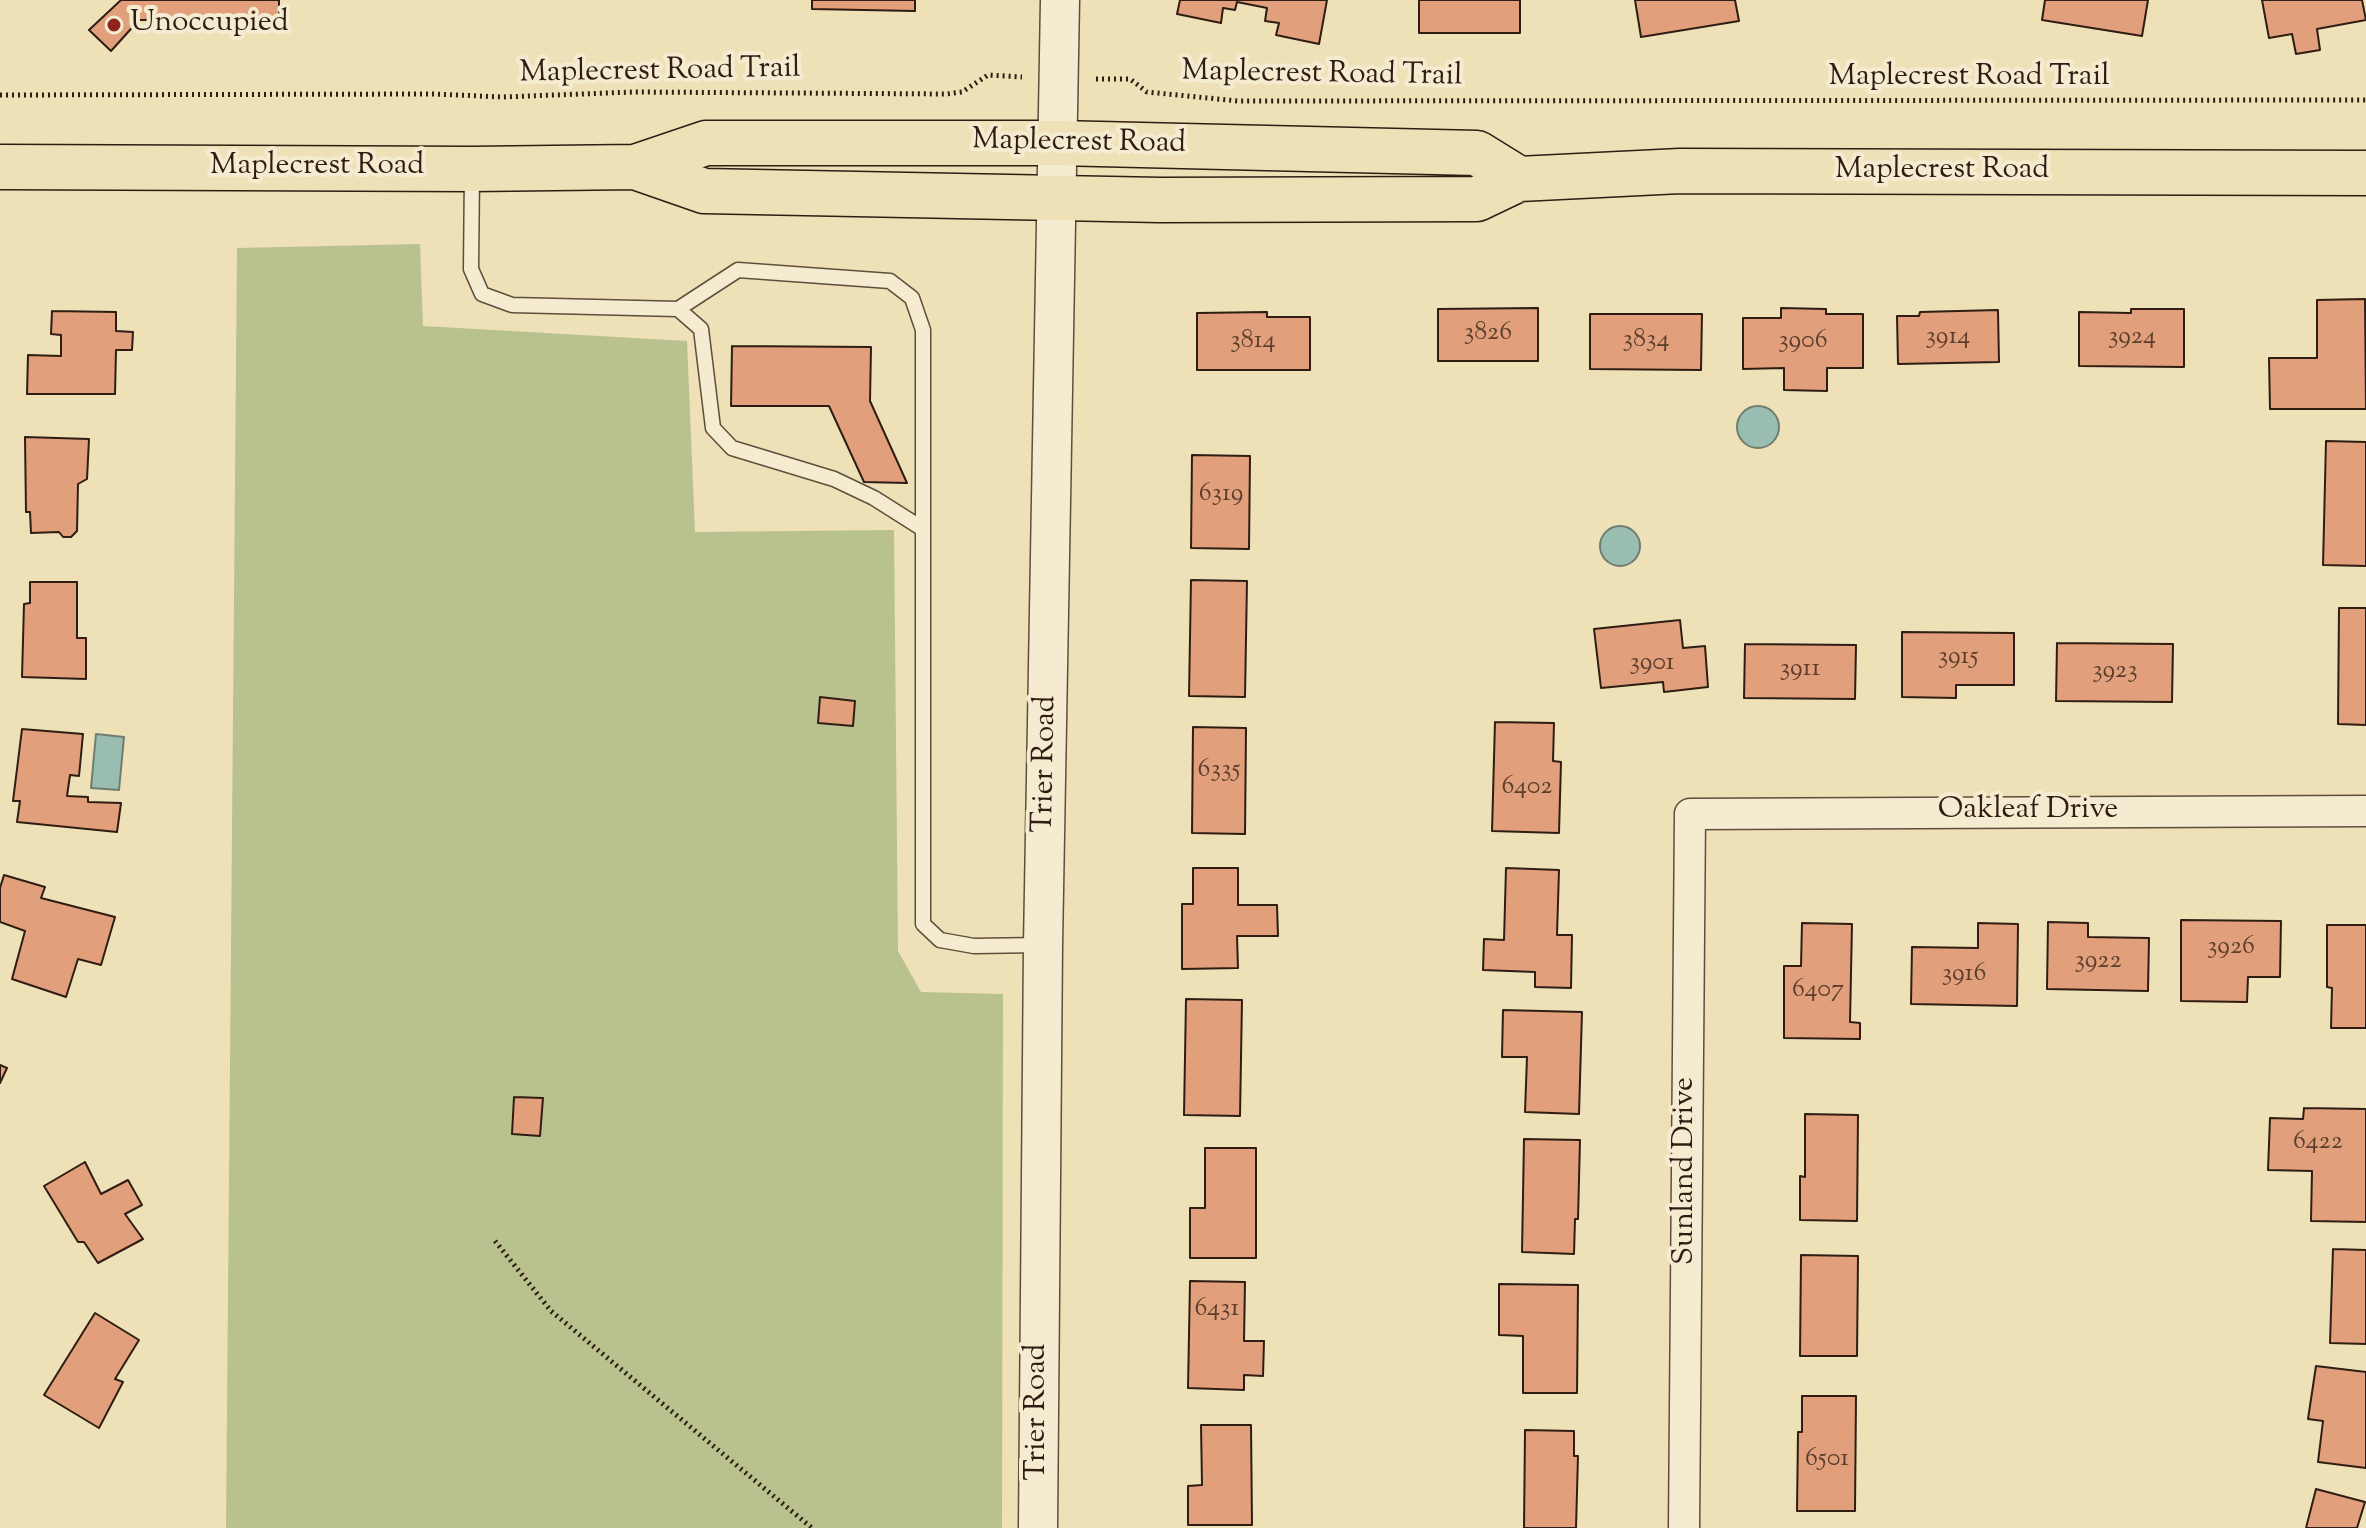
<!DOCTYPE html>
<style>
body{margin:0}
canvas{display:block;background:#eee0b7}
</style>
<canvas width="2366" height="1528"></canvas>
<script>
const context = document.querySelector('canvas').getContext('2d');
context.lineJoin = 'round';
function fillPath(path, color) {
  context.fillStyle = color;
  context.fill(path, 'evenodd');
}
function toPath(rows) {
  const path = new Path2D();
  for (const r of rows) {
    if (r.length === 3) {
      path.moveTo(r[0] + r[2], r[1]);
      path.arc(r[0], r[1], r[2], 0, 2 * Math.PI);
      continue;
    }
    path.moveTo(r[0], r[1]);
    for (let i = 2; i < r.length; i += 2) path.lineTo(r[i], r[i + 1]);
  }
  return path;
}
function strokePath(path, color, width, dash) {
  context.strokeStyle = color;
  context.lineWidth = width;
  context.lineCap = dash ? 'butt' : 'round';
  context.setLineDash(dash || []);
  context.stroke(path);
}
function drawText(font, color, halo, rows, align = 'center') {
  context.font = font + ' "Sorts Mill Goudy",serif';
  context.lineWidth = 8;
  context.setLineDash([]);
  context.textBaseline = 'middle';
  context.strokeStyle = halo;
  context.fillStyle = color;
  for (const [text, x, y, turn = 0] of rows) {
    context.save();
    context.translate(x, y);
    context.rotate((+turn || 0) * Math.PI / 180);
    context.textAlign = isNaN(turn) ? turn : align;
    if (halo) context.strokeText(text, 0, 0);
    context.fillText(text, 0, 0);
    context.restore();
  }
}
fillPath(toPath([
 [420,244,423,326,687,341,695,532,894,530,898,951,921,992,1003,994,1002,1528,226,1528,237,248]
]), '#b9c28e');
const water = toPath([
 [1758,427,21],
 [1620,546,20],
 [96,734,124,737,119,790,91,788,96,734]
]);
fillPath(water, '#99bdb0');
strokePath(water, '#6f7d71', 2);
const building = toPath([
 [121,0,279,0,279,19,139,20,111,51,89,30,121,0],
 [812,0,915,0,915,11,812,9,812,0],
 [1180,0,1327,0,1319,44,1276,35,1279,23,1265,21,1267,8,1237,2,1235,10,1223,8,1221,23,1177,14,1180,0],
 [1419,0,1520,0,1520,33,1419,33,1419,0],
 [1635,0,1735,0,1739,21,1641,37,1635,0],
 [2045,0,2148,0,2142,36,2042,20,2045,0],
 [2262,0,2362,0,2366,20,2317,29,2320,50,2296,54,2292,34,2269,38,2262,0],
 [2365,299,2366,409,2270,409,2269,358,2317,358,2317,300,2365,299],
 [1538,308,1538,361,1438,361,1438,309,1538,308],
 [1781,308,1826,309,1826,314,1863,314,1863,368,1827,368,1827,391,1784,390,1784,368,1743,369,1743,318,1781,318,1781,308],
 [2131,309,2184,309,2184,367,2079,366,2079,312,2131,313,2131,309],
 [1998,310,1999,362,1898,364,1897,316,1919,316,1920,312,1998,310],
 [52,311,116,312,116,331,133,332,132,350,116,350,115,394,27,394,28,355,61,356,61,335,51,334,52,311],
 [1267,312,1267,317,1310,317,1310,370,1197,370,1197,313,1267,312],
 [1590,314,1702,314,1701,370,1590,369,1590,314],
 [732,346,871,347,870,401,907,483,864,482,829,406,731,406,732,346],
 [25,437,89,439,87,479,78,484,77,531,71,537,63,537,59,532,31,533,30,512,26,512,25,437],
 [2326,441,2366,442,2366,566,2323,565,2326,441],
 [1192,455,1250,456,1249,549,1191,548,1192,455],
 [1191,580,1247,581,1245,697,1189,696,1191,580],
 [30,582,77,582,77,638,86,638,86,679,22,677,24,604,30,603,30,582],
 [2339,608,2366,608,2366,725,2338,724,2339,608],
 [1680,620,1683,648,1705,646,1708,687,1664,692,1663,682,1601,688,1594,629,1680,620],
 [1902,632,2014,633,2014,685,1956,685,1956,698,1902,697,1902,632],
 [2057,643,2173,644,2172,702,2056,701,2057,643],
 [1745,644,1856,645,1855,699,1744,698,1745,644],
 [820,697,855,701,853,726,818,723,820,697],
 [1495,722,1554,723,1553,761,1561,762,1559,833,1492,831,1495,722],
 [1193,727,1246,728,1245,834,1192,833,1193,727],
 [22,729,83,734,79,776,70,775,67,796,88,797,88,802,121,803,117,832,17,822,20,801,13,801,22,729],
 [1193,868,1238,868,1238,905,1277,905,1278,936,1237,936,1238,968,1182,969,1182,904,1193,904,1193,868],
 [1506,868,1559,870,1557,935,1572,935,1571,988,1535,987,1535,972,1483,970,1484,939,1504,940,1506,868],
 [4,875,45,887,41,898,115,917,101,965,78,959,66,997,12,979,25,931,0,922,0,888,4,875],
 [2181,920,2281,921,2280,977,2248,977,2247,1002,2181,1001,2181,920],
 [2048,922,2088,923,2088,937,2149,938,2148,991,2047,989,2048,922],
 [1802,923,1852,924,1850,1022,1860,1023,1860,1039,1784,1038,1784,966,1801,966,1802,923],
 [1978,923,2018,924,2017,1006,1911,1004,1912,947,1978,948,1978,923],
 [2327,925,2366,925,2366,1028,2331,1028,2332,988,2327,987,2327,925],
 [1186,999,1242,1000,1240,1116,1184,1115,1186,999],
 [1503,1010,1582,1012,1579,1114,1525,1112,1527,1057,1502,1057,1503,1010],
 [0,1065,7,1068,0,1083,0,1065],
 [514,1097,543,1098,540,1136,512,1134,514,1097],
 [2304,1108,2366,1109,2366,1222,2311,1221,2312,1171,2268,1170,2270,1118,2303,1119,2304,1108],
 [1805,1114,1858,1115,1857,1221,1800,1220,1800,1176,1805,1177,1805,1114],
 [1524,1139,1580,1140,1578,1219,1575,1219,1574,1254,1522,1252,1524,1139],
 [1205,1148,1256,1148,1256,1258,1190,1258,1190,1208,1205,1208,1205,1148],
 [85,1162,101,1194,128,1180,142,1205,125,1214,143,1239,98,1263,84,1242,78,1242,44,1186,85,1162],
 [2333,1249,2366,1250,2366,1344,2330,1343,2333,1249],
 [1801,1255,1858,1256,1857,1356,1800,1356,1801,1255],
 [1190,1281,1245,1282,1244,1341,1264,1341,1263,1376,1244,1375,1244,1390,1188,1388,1190,1281],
 [1499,1284,1578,1285,1577,1393,1523,1393,1523,1336,1499,1335,1499,1284],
 [95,1313,139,1340,115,1379,123,1382,99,1428,44,1395,95,1313],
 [2316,1366,2366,1372,2366,1468,2318,1462,2323,1421,2308,1419,2316,1366],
 [1802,1396,1856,1396,1855,1511,1797,1511,1798,1432,1802,1432,1802,1396],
 [1201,1425,1251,1425,1252,1525,1188,1525,1188,1486,1202,1485,1201,1425],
 [1525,1430,1574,1431,1574,1456,1578,1456,1576,1528,1524,1528,1525,1430],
 [2316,1489,2365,1502,2357,1528,2306,1528,2316,1489]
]);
fillPath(building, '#e1a07b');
strokePath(building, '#2f1d13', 2);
const service = toPath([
 [472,173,471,269,482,294,512,305,678,309,738,270,890,281,912,298,923,330,923,924,940,940,974,946,1040,945],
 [678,309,701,329,713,428,732,448,834,479,874,498,923,529]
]);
const minor = toPath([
 [1684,1528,1690,814,2366,811]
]);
const tertiary = toPath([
 [1038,1528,1043,945,1060,0]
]);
const primary = toPath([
 [0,167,472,169,635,167,706,143,1057,143,1477,153,1519,179],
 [635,167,704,191,1160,200,1477,199,1519,179,1680,171,2366,173]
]);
strokePath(service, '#5f4e3c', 17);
strokePath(minor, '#5f4e3c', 33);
strokePath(tertiary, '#5f4e3c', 41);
strokePath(primary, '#2f1d13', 47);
strokePath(toPath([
 [1096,79,1130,79,1147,92,1238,101,2366,100],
 [0,95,433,94,502,97,634,92,947,94,962,92,988,75,1022,77],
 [495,1241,551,1311,812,1528]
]), '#2f1d13', 5, [2, 4]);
strokePath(service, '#f4ebd0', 14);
strokePath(minor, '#f4ebd0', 30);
strokePath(tertiary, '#f4ebd0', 38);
strokePath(primary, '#eee0b7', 44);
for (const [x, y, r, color] of [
 [114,25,8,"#8f2418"]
]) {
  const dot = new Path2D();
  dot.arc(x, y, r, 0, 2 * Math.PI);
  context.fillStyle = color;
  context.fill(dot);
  strokePath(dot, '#f4ebd0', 3);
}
drawText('26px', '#5c3e2d', null, [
 ["3826",1488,335],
 ["3914",1948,339],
 ["3924",2132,339],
 ["3834",1646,342],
 ["3814",1253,343],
 ["3906",1803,343],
 ["6319",1221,496],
 ["3915",1958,659],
 ["3901",1652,665],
 ["3911",1800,671],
 ["3923",2115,673],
 ["6335",1219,772],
 ["6402",1527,789],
 ["3926",2231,949],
 ["3922",2098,963],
 ["3916",1964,976],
 ["6407",1818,992],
 ["6422",2318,1144],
 ["6431",1217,1311],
 ["6501",1827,1461]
]);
drawText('30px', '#2f1d13', '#f4ebd0', [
 ["Unoccupied",130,25]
], 'left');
drawText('30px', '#2f1d13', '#f4ebd0', [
 ["Maplecrest Road Trail",660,73,-1],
 ["Maplecrest Road Trail",1322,76,1],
 ["Maplecrest Road Trail",1969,79],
 ["Maplecrest Road",1079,144,1],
 ["Maplecrest Road",317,168],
 ["Maplecrest Road",1942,172],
 ["Trier Road",1047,764,-89],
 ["Oakleaf Drive",2028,812],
 ["Sunland Drive",1687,1171,-90],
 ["Trier Road",1039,1412,-90]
]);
</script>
